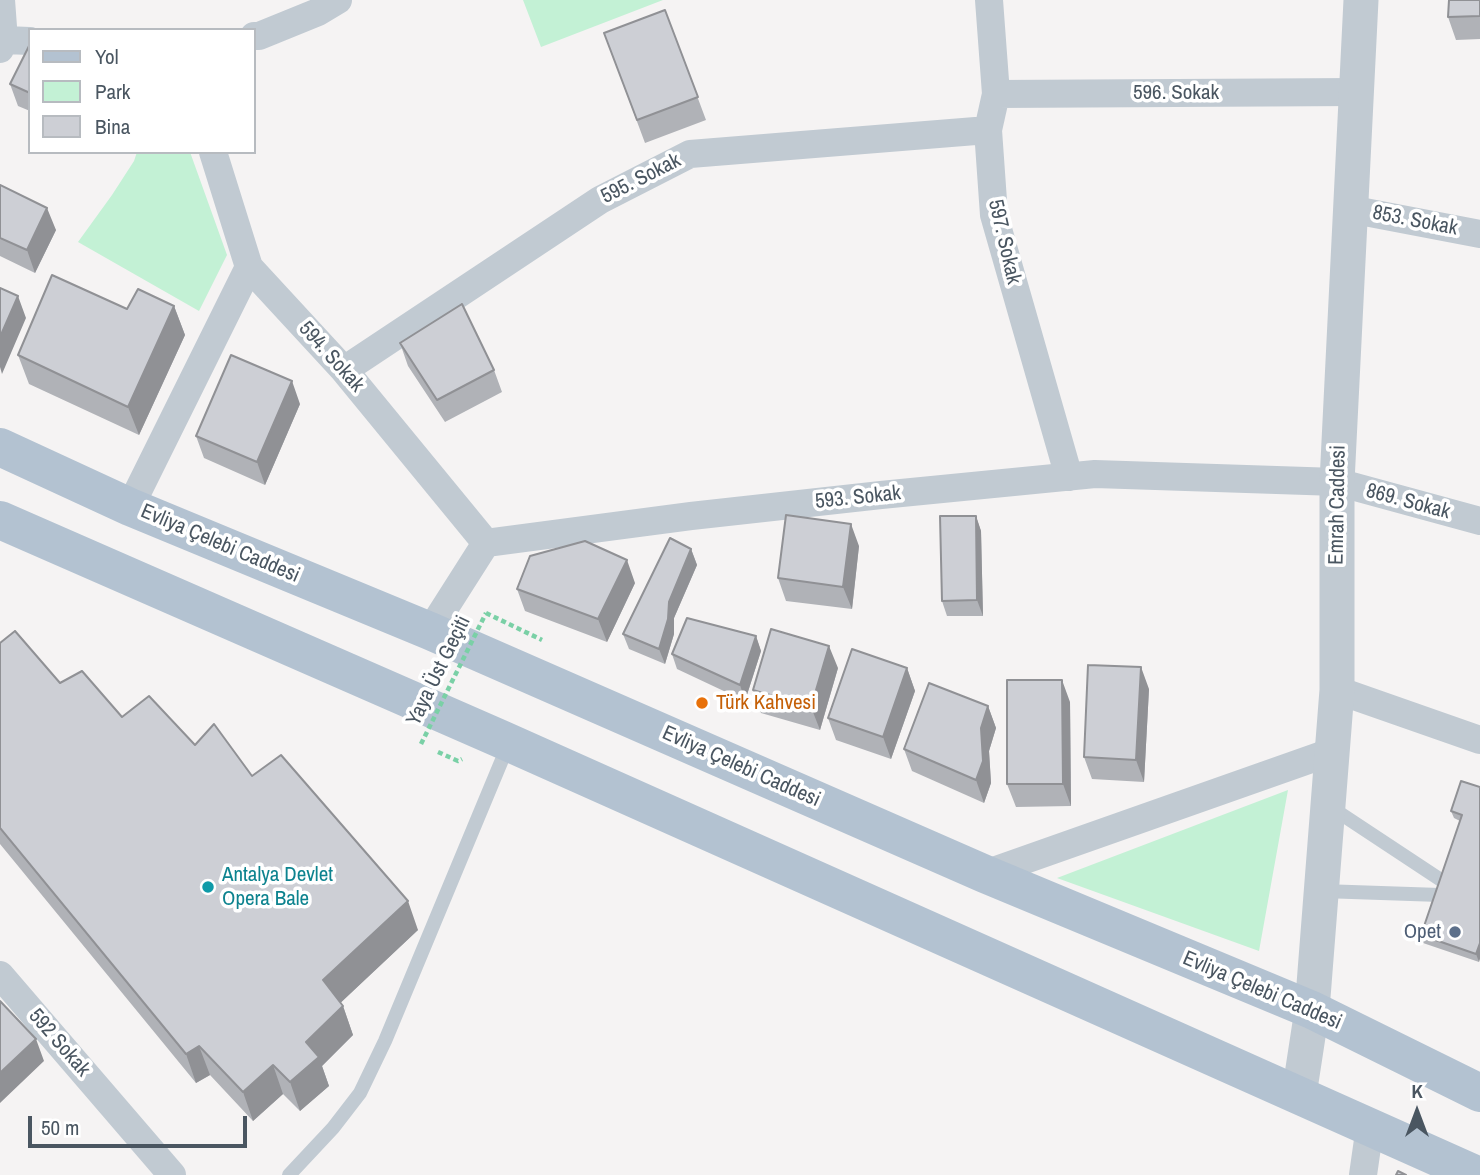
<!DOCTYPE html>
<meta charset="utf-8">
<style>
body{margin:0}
#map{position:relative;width:1480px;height:1175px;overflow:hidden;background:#f5f3f3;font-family:"Archivo Narrow",sans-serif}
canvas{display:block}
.legend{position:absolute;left:28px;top:28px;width:228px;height:126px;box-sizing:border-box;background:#fff;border:2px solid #b7bbc0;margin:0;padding:9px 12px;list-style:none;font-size:21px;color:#4a5661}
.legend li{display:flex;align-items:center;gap:14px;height:35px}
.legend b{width:35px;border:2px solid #b7bbc0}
.north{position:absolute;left:1382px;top:1077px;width:70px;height:70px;-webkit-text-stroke:5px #fff;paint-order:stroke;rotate:0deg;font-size:19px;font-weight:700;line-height:28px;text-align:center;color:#4a5661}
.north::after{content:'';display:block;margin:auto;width:24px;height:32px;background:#4a5661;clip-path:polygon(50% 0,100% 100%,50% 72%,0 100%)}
.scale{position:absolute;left:28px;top:1116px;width:219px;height:32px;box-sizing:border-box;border:4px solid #4a5661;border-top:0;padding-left:9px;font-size:21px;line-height:24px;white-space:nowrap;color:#4a5661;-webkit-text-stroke:5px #fff;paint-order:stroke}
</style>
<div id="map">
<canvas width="1480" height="1175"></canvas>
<ul class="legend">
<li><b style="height:9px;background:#b3c2d1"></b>Yol</li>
<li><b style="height:19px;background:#c3f1d5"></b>Park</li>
<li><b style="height:19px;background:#cdcfd5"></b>Bina</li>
</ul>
<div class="north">K</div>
<div class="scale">50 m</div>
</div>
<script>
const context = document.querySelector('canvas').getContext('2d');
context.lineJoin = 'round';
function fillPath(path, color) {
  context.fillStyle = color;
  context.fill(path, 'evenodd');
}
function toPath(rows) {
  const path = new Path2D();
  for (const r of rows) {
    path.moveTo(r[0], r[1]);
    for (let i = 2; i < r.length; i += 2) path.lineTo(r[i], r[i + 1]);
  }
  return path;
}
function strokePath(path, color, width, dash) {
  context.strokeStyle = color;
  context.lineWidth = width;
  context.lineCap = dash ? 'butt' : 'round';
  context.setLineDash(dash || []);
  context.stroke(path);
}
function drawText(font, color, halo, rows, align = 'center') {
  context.font = font + ' "Archivo Narrow",sans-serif';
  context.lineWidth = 7;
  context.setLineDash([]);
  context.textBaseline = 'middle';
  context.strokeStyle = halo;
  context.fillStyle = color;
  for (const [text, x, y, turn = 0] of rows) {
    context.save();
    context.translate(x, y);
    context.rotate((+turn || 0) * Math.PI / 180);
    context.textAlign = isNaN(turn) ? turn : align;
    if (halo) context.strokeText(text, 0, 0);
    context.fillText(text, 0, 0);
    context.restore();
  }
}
fillPath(toPath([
 [523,0,663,0,541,47],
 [137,152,190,152,227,255,199,311,78,242,112,195,134,161],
 [1288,790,1259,951,1057,878]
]), '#c3f1d5');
strokePath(toPath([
 [486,613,542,640],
 [438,752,458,761,462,759]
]), '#7ad0a6', 4.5, [5, 3.5]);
strokePath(toPath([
 [1329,806,1444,882],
 [1322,891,1440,895],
 [289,1175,333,1128,360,1093,385,1041,509,743]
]), '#c1cad2', 14);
strokePath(toPath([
 [989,0,996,94,988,130,994,215,1069,477],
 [254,36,259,36,318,12,338,0],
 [4,40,30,41],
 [0,49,4,40,1,0],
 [996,94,1357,92],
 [213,152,249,267,344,370,486,543],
 [1349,209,1480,234],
 [344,370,600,200,690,154,988,130],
 [130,507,249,267],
 [430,631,486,543,691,516,881,495,1095,474,1337,482,1480,521],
 [1337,690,1480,740],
 [985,874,1331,752],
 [0,975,172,1175],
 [1363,1175,1370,1126]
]), '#c1cad2', 28);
strokePath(toPath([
 [1299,1095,1312,1010,1337,690,1337,482,1361,0]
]), '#c1cad2', 35);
strokePath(toPath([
 [0,447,130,507,430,631,985,874,1312,1010,1480,1093],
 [0,520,503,740,1477,1175]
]), '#b3c2d1', 38);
strokePath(toPath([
 [421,744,486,613]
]), '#7ad0a6', 4.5, [5, 3.5]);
fillPath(toPath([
 [1480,0,1480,39,1456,40,1448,17],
 [665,10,706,120,645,143,604,33],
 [30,44,30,111,18,106,10,84],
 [0,185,56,230,35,273,0,256],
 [174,306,185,335,139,435,29,384,18,355,127,309],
 [400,343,494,370,502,392,445,422,408,366],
 [300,404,265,485,204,458,196,436],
 [976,516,981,531,983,616,947,616,942,601],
 [859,546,852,609,786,601,778,578],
 [691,549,697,565,674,618,674,634,665,664,629,649,623,634],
 [635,583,607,642,525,611,517,589],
 [756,636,761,651,745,701,677,669,672,654],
 [0,643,60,683,122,717,195,745,252,776,418,930,340,1003,343,1006,353,1035,322,1066,329,1086,300,1111,283,1094,253,1121,210,1075,196,1083,0,844],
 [838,668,820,730,761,713,753,690],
 [907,668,915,691,891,759,836,740,828,718],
 [1149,689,1144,782,1092,779,1084,757],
 [1070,702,1071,806,1016,807,1007,784],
 [988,706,996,728,989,751,991,783,984,803,912,771,904,749],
 [1461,781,1479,962,1423,943,1421,935,1460,821,1454,818,1451,811]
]), '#b0b2b7');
fillPath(toPath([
 [47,208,56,230,35,273,27,250],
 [18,296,26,318,2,374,0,367,0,337],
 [174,306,185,335,139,435,128,407],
 [292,381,300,404,265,485,257,462],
 [976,516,981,531,983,616,977,600],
 [851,524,859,546,852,609,843,587],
 [691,549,697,565,674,618,674,634,665,664,659,649,669,602],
 [627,560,635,583,607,642,598,619],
 [756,636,761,651,745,701,740,685],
 [829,646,838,668,820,730,811,707],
 [1141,667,1149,689,1144,782,1136,760],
 [907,668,915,691,891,759,883,737],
 [1062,680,1070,702,1071,806,1063,784],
 [988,706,996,728,989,751,991,783,984,803,976,780,981,728],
 [408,901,418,930,334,1009,323,980],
 [1480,943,1480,959,1479,962,1476,954],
 [343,1006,353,1035,322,1066,329,1086,300,1111,290,1082,306,1042],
 [36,1039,44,1061,0,1103,0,1073],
 [199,1046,210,1075,196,1083,186,1054],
 [273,1065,283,1094,253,1121,243,1092]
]), '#909195');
const building = toPath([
 [1449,0,1480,0,1480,16,1448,17,1449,0],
 [665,10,698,97,637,120,604,33,665,10],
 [30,44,30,93,10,84,30,44],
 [0,185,47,208,27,250,0,238,0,185],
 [52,275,127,309,138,289,174,306,128,407,18,355,52,275],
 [0,288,18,296,0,337,0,288],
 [462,304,494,370,437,400,400,343,462,304],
 [231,355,292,381,257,462,196,436,231,355],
 [786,515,851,524,843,587,778,578,786,515],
 [940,516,976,516,977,600,942,601,940,516],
 [670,538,691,549,669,602,668,619,659,649,623,634,670,538],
 [585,541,627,560,598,619,517,589,530,556,585,541],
 [687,618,756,636,740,685,672,654,687,618],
 [771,629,829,646,811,707,753,690,771,629],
 [15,631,60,683,82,671,122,717,149,696,195,745,214,724,252,776,281,755,408,901,323,980,343,1006,306,1042,319,1057,290,1082,273,1065,243,1092,199,1046,186,1054,0,828,0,643,15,631],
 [852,649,907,668,883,737,828,718,852,649],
 [1088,665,1141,667,1136,760,1084,757,1088,665],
 [1007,680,1062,680,1063,784,1007,784,1007,680],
 [929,683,988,706,981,728,983,761,976,780,904,749,929,683],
 [1461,781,1480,787,1480,943,1476,954,1421,935,1462,815,1451,811,1461,781],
 [0,1001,36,1039,0,1073,0,1001],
 [1398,1171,1406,1175,1396,1175,1398,1171]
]);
fillPath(building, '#cdcfd5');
strokePath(building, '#909195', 2);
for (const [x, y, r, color] of [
 [702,703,7,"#e8710a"],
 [208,887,7,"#0f9aa8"],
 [1455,932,7,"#5c6f8a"]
]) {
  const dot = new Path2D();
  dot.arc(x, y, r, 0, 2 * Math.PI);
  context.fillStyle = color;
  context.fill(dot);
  strokePath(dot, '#fff', 2.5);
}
drawText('21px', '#4a5661', '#fff', [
 ["596. Sokak",1176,93],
 ["595. Sokak",641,179,-27],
 ["853. Sokak",1415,221,11],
 ["597. Sokak",1004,242,77],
 ["594. Sokak",331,357,48],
 ["593. Sokak",858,498,-6],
 ["869. Sokak",1408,502,15],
 ["Emrah Caddesi",1338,505,-89],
 ["Evliya Çelebi Caddesi",220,544,23],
 ["Yaya Üst Geçiti",439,671,-64],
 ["Evliya Çelebi Caddesi",741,767,24],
 ["Evliya Çelebi Caddesi",1262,991,23],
 ["592 Sokak",59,1043,49]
]);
drawText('21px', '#c56008', '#fff', [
 ["Türk Kahvesi",716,703]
], 'left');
drawText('21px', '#0d838f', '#fff', [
 ["Antalya Devlet",222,875],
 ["Opera Bale",222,899]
], 'left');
drawText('21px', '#4e5e75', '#fff', [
 ["Opet",1441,932]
], 'right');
</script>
